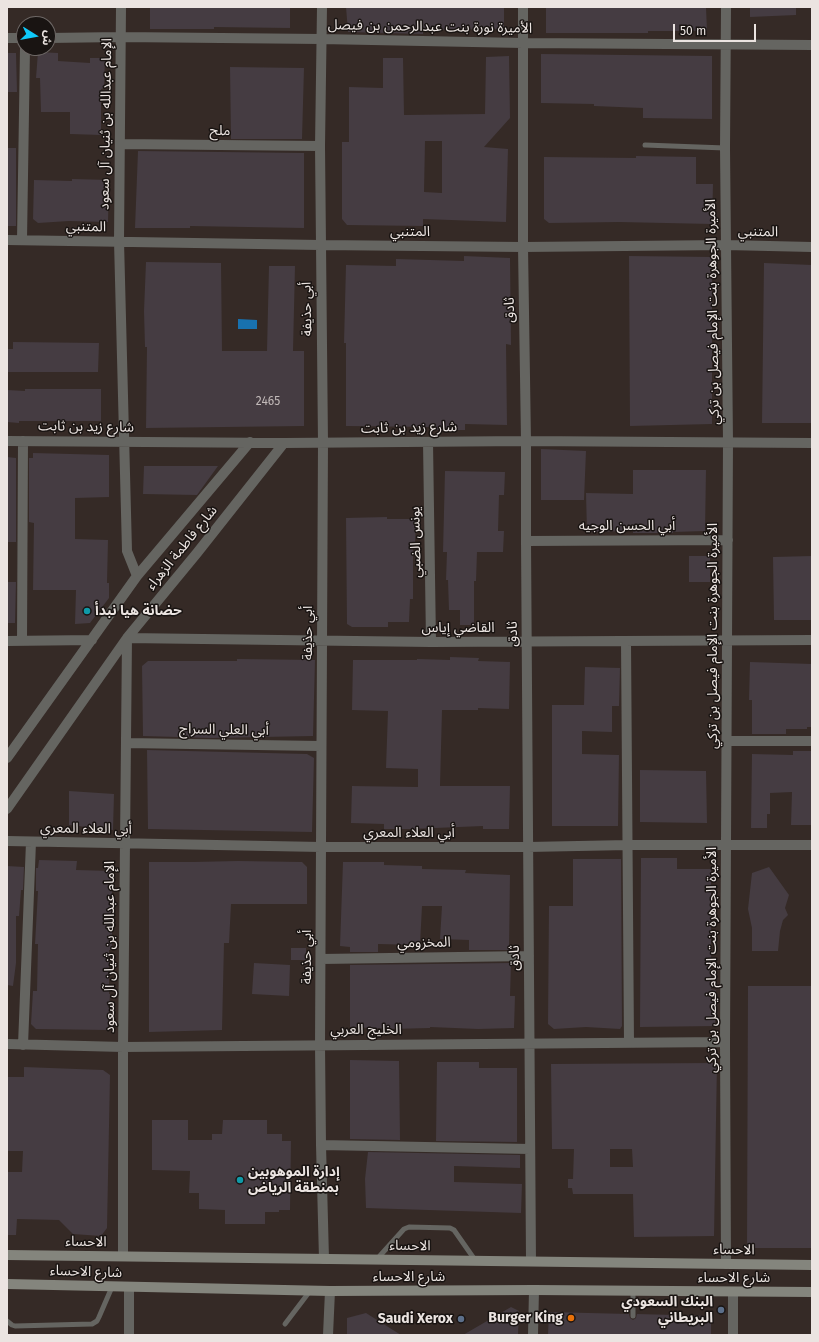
<!DOCTYPE html>
<meta charset="utf-8">
<style>
body{margin:0}
#map{position:relative;width:819px;height:1342px;overflow:hidden;background:#352a26;font-family:"Fira Sans","Noto Sans Arabic",sans-serif}
canvas{display:block}
.frame{position:absolute;inset:0;border:8px solid #ebe4e1;pointer-events:none}
.north{position:absolute;left:16px;top:16px;width:40px;height:40px;box-sizing:border-box;background:#191412;border:1px solid #6d6765;border-radius:50%;rotate:101deg;font-size:11px;font-weight:700;line-height:16px;text-align:center;color:#ebe4e1}
.north::after{content:'';display:block;margin:auto;width:14px;height:18px;background:#0fcafa;clip-path:polygon(50% 0,100% 100%,50% 72%,0 100%)}
.scale{position:absolute;left:673px;top:24px;width:83px;height:18px;box-sizing:border-box;border:2px solid #ebe4e1;border-top:0;padding-left:5px;font-size:12px;line-height:14px;white-space:nowrap;color:#ebe4e1;-webkit-text-stroke:3px #191412;paint-order:stroke}
</style>
<div id="map">
<canvas width="819" height="1342"></canvas>
<div class="frame"></div>
<div class="north">ش</div>
<div class="scale">50 m</div>
</div>
<script>
const context = document.querySelector('canvas').getContext('2d');
context.lineJoin = 'round';
function fillPath(path, color) {
  context.fillStyle = color;
  context.fill(path, 'evenodd');
}
function toPath(rows) {
  const path = new Path2D();
  for (const r of rows) {
    path.moveTo(r[0], r[1]);
    for (let i = 2; i < r.length; i += 2) path.lineTo(r[i], r[i + 1]);
  }
  return path;
}
function strokePath(path, color, width, dash) {
  context.strokeStyle = color;
  context.lineWidth = width;
  context.lineCap = dash ? 'butt' : 'round';
  context.setLineDash(dash || []);
  context.stroke(path);
}
function drawText(font, color, halo, rows, align = 'center') {
  context.font = font + ' "Fira Sans","Noto Sans Arabic",sans-serif';
  context.lineWidth = 3;
  context.setLineDash([]);
  context.textBaseline = 'middle';
  context.strokeStyle = halo;
  context.fillStyle = color;
  for (const [text, x, y, turn = 0] of rows) {
    context.save();
    context.translate(x, y);
    context.rotate((+turn || 0) * Math.PI / 180);
    context.textAlign = isNaN(turn) ? turn : align;
    if (halo) context.strokeText(text, 0, 0);
    context.fillText(text, 0, 0);
    context.restore();
  }
}
fillPath(toPath([
 [238,319,257,320,257,329,238,329]
]), '#1871af');
fillPath(toPath([
 [150,7,290,7,290,28,214,27,214,29,150,29],
 [346,7,429,8,429,7,504,7,504,29,423,30,423,34,348,32],
 [546,7,706,7,707,31,648,31,648,33,546,33],
 [750,7,796,7,796,15,750,17],
 [38,52,58,53,58,61,90,63,90,58,105,58,104,88,101,89,101,135,70,134,70,112,41,112,40,78,36,78],
 [7,53,16,53,17,92,7,92],
 [541,54,712,56,712,119,643,118,643,108,594,106,594,104,541,103],
 [509,56,510,118,484,147,508,149,506,222,423,219,423,226,347,225,342,219,342,142,349,142,349,87,383,88,383,58,403,58,404,115,485,114,486,57],
 [425,141,442,141,442,193,424,192],
 [230,67,304,68,302,139,231,139],
 [7,148,16,148,16,226,7,226],
 [138,151,304,153,304,228,190,226,190,228,135,228],
 [636,156,696,157,696,184,713,184,712,224,619,222,549,223,544,219,544,157,636,158],
 [72,179,109,180,108,222,69,221,38,223,33,219,34,180,72,181],
 [464,256,510,258,511,345,506,344,507,425,465,424,465,430,432,430,432,427,346,426,346,343,344,343,346,265,396,266,396,259,464,261],
 [629,256,712,257,712,424,630,426],
 [146,262,221,263,222,351,267,351,269,266,295,266,293,351,304,351,304,426,146,428,147,347,145,347,144,311],
 [764,263,812,265,812,423,762,423],
 [13,342,99,343,98,372,7,372,7,349,13,349],
 [25,389,101,389,101,421,19,421,19,423,7,422,7,390,25,391],
 [541,449,586,451,584,500,541,500],
 [33,453,109,455,109,497,75,498,75,539,108,540,107,583,109,583,109,598,90,623,75,624,76,590,33,590,34,523,29,522,29,458,33,458],
 [7,457,16,458,16,542,7,542],
 [144,466,218,466,197,495,143,494],
 [633,470,706,470,705,531,673,532,673,533,633,533,633,531,587,532,586,493,633,494],
 [445,471,505,472,504,495,499,495,498,531,504,531,503,552,477,552,476,581,474,581,474,625,460,625,460,610,449,610,448,580,446,580,447,552,443,552],
 [387,517,387,519,416,519,415,545,413,545,413,599,410,599,409,622,388,622,388,627,352,627,347,624,346,518],
 [689,556,710,556,710,582,689,582],
 [812,556,812,620,774,620,773,557],
 [7,582,16,582,15,623,7,623],
 [450,657,479,658,478,661,510,662,509,709,478,708,478,710,442,710,440,786,510,786,509,829,483,829,483,826,411,829,384,829,384,824,351,823,352,786,418,787,418,769,386,768,388,711,352,710,353,660,417,660,417,659,450,660],
 [237,659,315,660,313,736,212,738,143,736,142,666,148,661,237,661],
 [750,662,812,664,812,727,807,727,807,729,786,729,786,734,752,734,752,700,749,700],
 [585,667,620,668,619,706,612,706,612,732,582,731,582,754,619,755,618,826,552,826,552,705,584,705],
 [147,750,307,754,314,758,312,832,148,829],
 [793,751,812,751,812,825,791,825,792,792,770,793,770,814,767,814,767,828,751,828,752,754,793,755],
 [640,770,706,771,707,823,640,822],
 [69,791,114,794,113,830,69,825],
 [641,858,677,858,677,869,711,869,711,989,716,990,715,1026,640,1027],
 [573,859,621,859,622,1026,620,1029,586,1027,554,1029,548,1024,549,906,573,906],
 [39,860,77,861,76,870,112,871,112,950,109,950,109,994,110,994,108,1030,36,1029,31,1024,33,991,37,991,38,944,35,944,38,891,36,891,36,868,38,868],
 [238,861,302,862,307,867,307,904,231,904,229,943,224,943,222,1030,149,1032,149,862,193,862],
 [343,862,384,862,384,865,422,866,422,869,466,870,465,873,510,875,509,950,469,950,469,940,440,939,442,906,422,906,420,945,378,944,378,952,350,952,350,947,340,946],
 [7,866,24,867,23,890,21,890,19,916,16,916,16,963,13,986,7,985],
 [769,867,789,895,785,908,788,915,783,920,780,931,778,951,752,951,752,928,748,909,752,873],
 [291,948,306,948,306,960,291,960],
 [254,963,290,965,289,996,252,994],
 [511,963,510,996,515,996,514,1028,478,1029,430,1027,430,1028,391,1029,350,1027,350,965],
 [748,986,812,986,812,1248,747,1248],
 [350,1060,399,1061,400,1140,350,1139],
 [437,1062,479,1062,479,1068,517,1068,517,1142,436,1141],
 [717,1063,714,1236,634,1237,633,1194,573,1194,572,1188,568,1188,568,1179,573,1179,574,1149,552,1149,551,1064],
 [610,1149,632,1149,633,1167,610,1167],
 [24,1067,103,1070,110,1075,107,1228,101,1236,73,1234,59,1220,17,1219,16,1235,7,1235,7,1172,22,1172,23,1151,7,1151,7,1077,24,1077],
 [152,1120,188,1120,188,1140,212,1140,212,1134,222,1134,223,1120,267,1120,267,1134,282,1134,282,1141,291,1141,290,1210,279,1210,279,1212,265,1212,265,1224,225,1224,225,1210,199,1209,199,1193,189,1193,190,1171,152,1170],
 [368,1152,520,1155,520,1168,454,1166,454,1182,522,1184,521,1213,366,1208,365,1179],
 [511,1307,519,1311,518,1335,463,1335],
 [549,1312,629,1314,630,1318,633,1320,636,1318,637,1314,711,1316,711,1335,548,1335],
 [366,1313,401,1335,347,1335,347,1318]
]), '#453c42');
strokePath(toPath([
 [645,145,725,148],
 [377,1259,404,1229,409,1227,450,1228,454,1230,475,1260],
 [633,1316,633,1291],
 [7,1321,12,1325,15,1326,92,1324,97,1321,99,1317,112,1287],
 [285,1324,310,1291]
]), '#656561', 5);
strokePath(toPath([
 [121,7,119,241,127,551,137,576],
 [322,7,320,146,323,443,320,1045,321,1145,324,1259],
 [523,7,523,247,526,441,526,541,531,1261],
 [726,7,725,148,728,442,725,1042,726,1264],
 [7,38,24,38],
 [48,38,121,37,321,39,523,43,812,45],
 [120,144,320,146],
 [7,240,320,245,523,247,726,245,812,247],
 [22,240,25,48],
 [7,441,284,443,526,441,812,443],
 [428,442,431,642],
 [526,541,728,540],
 [7,641,92,640],
 [22,641,23,441],
 [626,642,629,1043],
 [727,741,812,741],
 [126,743,321,746],
 [7,758,137,576,250,442],
 [7,809,127,638,197,553,284,443],
 [7,841,321,847,528,847,628,845,812,845],
 [321,959,529,956],
 [7,1044,123,1047,725,1042],
 [23,1045,31,842],
 [321,1145,530,1149],
 [123,1256,123,1047,127,638,431,642,812,640],
 [733,1292,733,1335],
 [129,1335,129,1288],
 [328,1335,330,1291],
 [533,1335,534,1290]
]), '#656561', 10);
strokePath(toPath([
 [7,1255,812,1265],
 [7,1284,330,1291,534,1290,812,1292]
]), '#84857d', 10);
for (const [x, y, r, color] of [
 [87,611,4,"#0f9aa8"],
 [240,1180,4,"#0f9aa8"],
 [721,1310,4,"#5c6f8a"],
 [571,1318,4,"#e8710a"],
 [461,1319,4,"#5c6f8a"]
]) {
  const dot = new Path2D();
  dot.arc(x, y, r, 0, 2 * Math.PI);
  context.fillStyle = color;
  context.fill(dot);
  strokePath(dot, '#191412', 1.5);
}
drawText('12px', '#c2bab9', null, [
 ["2465",268,402]
]);
drawText('14px', '#ebe4e1', '#191412', [
 ["الأميرة نورة بنت عبدالرحمن بن فيصل",430,27,1],
 ["الإمام عبدالله بن ثنيان آل سعود",106,124,-89],
 ["ملح",220,131,1],
 ["المتنبي",86,227,1],
 ["المتنبي",410,232],
 ["المتنبي",758,232,1],
 ["أبي حذيفة",307,309,-91],
 ["ثادق",510,310,-91],
 ["الأميرة الجوهرة بنت الإمام فيصل بن تركي",713,312,-91],
 ["شارع زيد بن ثابت",86,427,1],
 ["شارع زيد بن ثابت",409,428,-1],
 ["أبي الحسن الوجيه",627,526],
 ["يونس الضبي",416,542,-91],
 ["شارع فاطمة الزهراء",182,548,-51],
 ["القاضي إياس",458,628],
 ["أبي حذيفة",308,633,-90],
 ["ثادق",513,634,-91],
 ["الأميرة الجوهرة بنت الإمام فيصل بن تركي",713,636,-90],
 ["أبي العلي السراج",224,730,1],
 ["أبي العلاء المعري",86,829,1],
 ["أبي العلاء المعري",409,833],
 ["المخزومي",424,943,-1],
 ["الإمام عبدالله بن ثنيان آل سعود",110,947,-90],
 ["أبي حذيفة",307,957,-90],
 ["ثادق",515,958,-91],
 ["الأميرة الجوهرة بنت الإمام فيصل بن تركي",712,960,-90],
 ["الخليج العربي",366,1030],
 ["الاحساء",86,1242,1],
 ["الاحساء",410,1246,1],
 ["الاحساء",734,1250,1],
 ["شارع الاحساء",86,1272,2],
 ["شارع الاحساء",409,1277],
 ["شارع الاحساء",734,1278]
]);
drawText('bold 14px', '#ebe4e1', '#191412', [
 ["حضانة هيا نبدأ",95,611,"left"],
 ["إدارة الموهوبين",248,1172,"left"],
 ["بمنطقة الرياض",248,1188,"left"],
 ["البنك السعودي",713,1302],
 ["البريطاني",713,1318],
 ["Burger King",563,1318],
 ["Saudi Xerox",453,1319]
], 'right');
</script>
